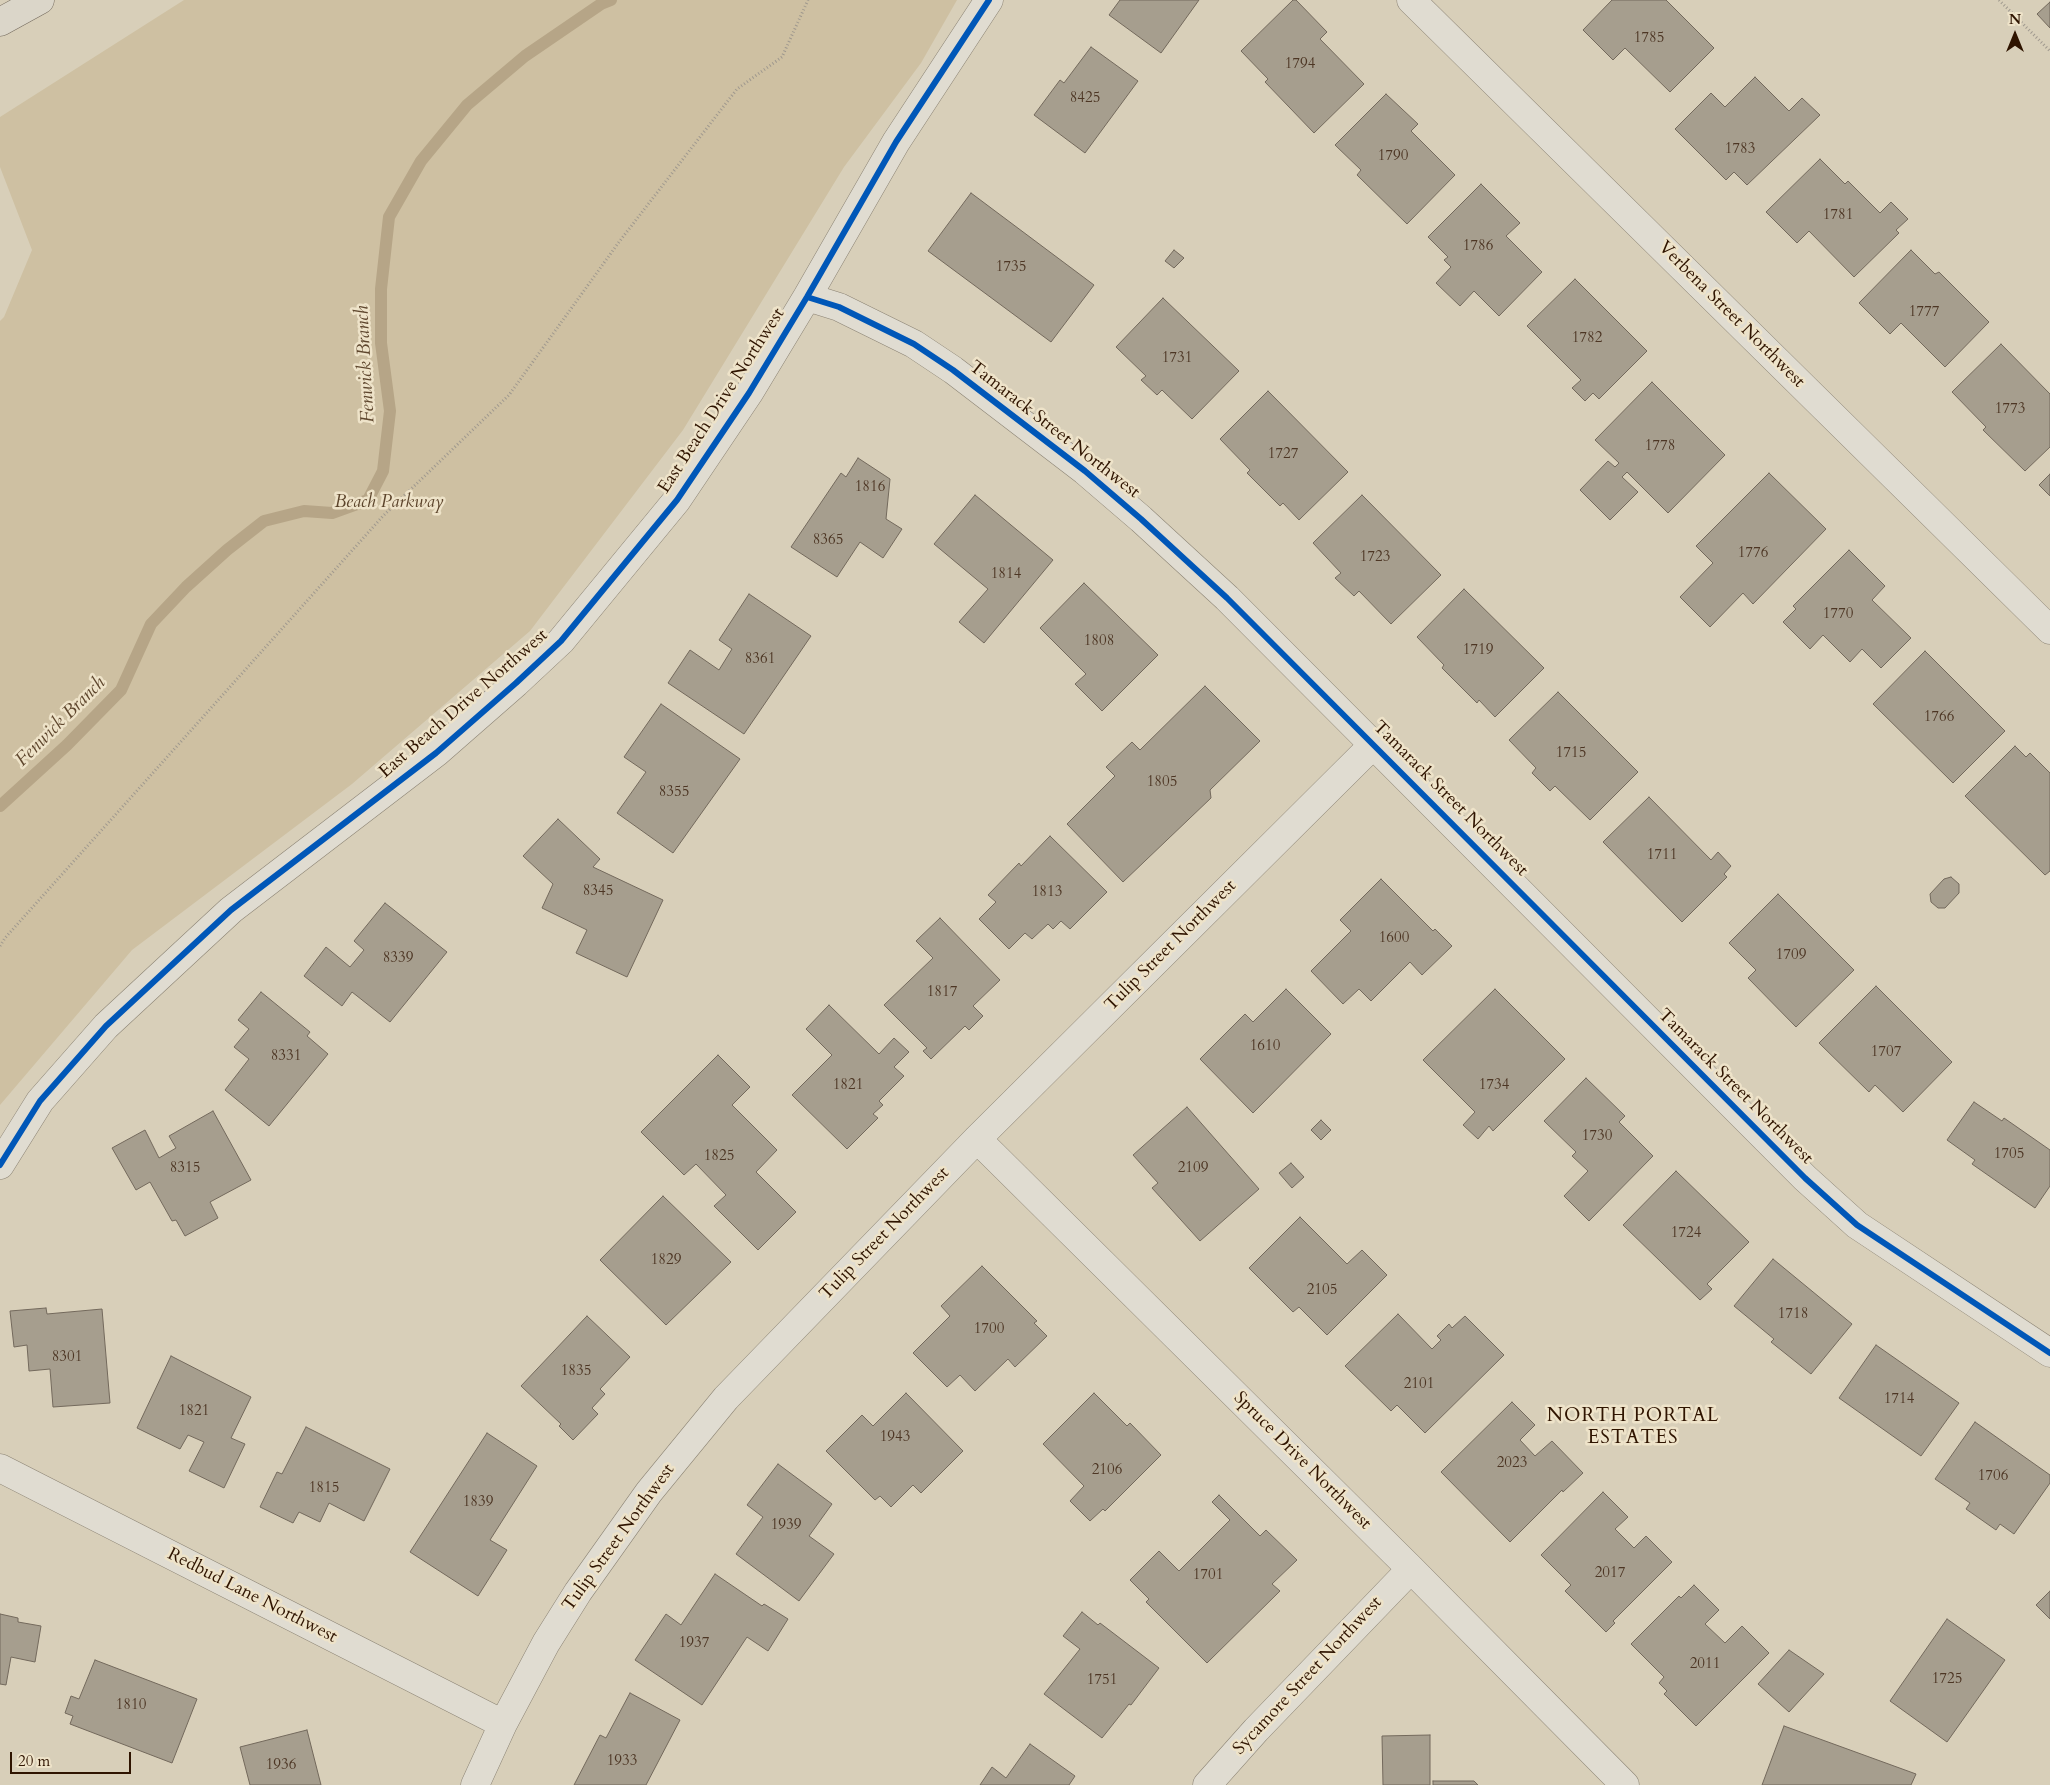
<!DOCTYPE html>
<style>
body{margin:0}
#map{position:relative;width:2050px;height:1785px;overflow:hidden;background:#d8cfb9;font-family:Cardo,serif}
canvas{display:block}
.north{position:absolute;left:1990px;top:10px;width:50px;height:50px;-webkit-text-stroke:4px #eee3c9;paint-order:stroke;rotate:0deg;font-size:14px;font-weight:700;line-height:20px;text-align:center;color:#2f1400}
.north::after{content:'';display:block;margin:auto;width:18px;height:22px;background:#2f1400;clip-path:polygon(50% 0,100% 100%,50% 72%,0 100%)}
.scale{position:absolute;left:10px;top:1752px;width:121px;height:22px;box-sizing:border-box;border:2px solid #2f1400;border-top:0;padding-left:6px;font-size:15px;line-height:18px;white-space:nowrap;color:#2f1400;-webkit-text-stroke:4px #eee3c9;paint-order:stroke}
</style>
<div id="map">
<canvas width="2050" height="1785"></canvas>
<div class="north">N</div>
<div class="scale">20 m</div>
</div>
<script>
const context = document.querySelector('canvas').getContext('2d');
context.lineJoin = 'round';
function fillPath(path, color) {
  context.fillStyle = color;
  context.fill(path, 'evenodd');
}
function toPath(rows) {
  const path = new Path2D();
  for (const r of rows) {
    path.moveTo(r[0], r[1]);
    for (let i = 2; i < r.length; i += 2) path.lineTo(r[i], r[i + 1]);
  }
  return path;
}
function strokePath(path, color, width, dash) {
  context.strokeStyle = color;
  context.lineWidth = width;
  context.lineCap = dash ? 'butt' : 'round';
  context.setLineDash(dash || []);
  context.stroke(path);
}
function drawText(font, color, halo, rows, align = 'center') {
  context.font = font + ' Cardo,serif';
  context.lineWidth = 5;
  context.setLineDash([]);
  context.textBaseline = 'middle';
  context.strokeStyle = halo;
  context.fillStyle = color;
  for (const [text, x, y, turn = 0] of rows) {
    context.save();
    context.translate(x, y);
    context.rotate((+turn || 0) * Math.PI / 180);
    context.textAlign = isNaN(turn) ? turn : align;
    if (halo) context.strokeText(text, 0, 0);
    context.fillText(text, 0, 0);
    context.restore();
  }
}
fillPath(toPath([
 [184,0,957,0,921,63,844,167,683,430,530,631,352,784,132,950,0,1105,0,321,4,317,32,250,0,167,0,117]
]), '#cec0a2');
strokePath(toPath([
 [0,806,67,745,121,690,151,624,186,587,227,550,264,521,304,511,332,513,368,500,383,471,390,411,381,343,381,289,389,217,421,161,467,105,525,56,601,4,611,0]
]), '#b6a587', 12);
const building = toPath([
 [1120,0,1199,0,1161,53,1109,15,1120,0],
 [1293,0,1296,0,1327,32,1320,39,1364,84,1314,133,1265,82,1268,79,1241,51,1293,0],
 [1612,0,1666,0,1714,48,1670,92,1625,48,1613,60,1583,30,1612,0],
 [2050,2,2050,28,2037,14,2050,2],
 [1091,47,1138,81,1085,153,1034,115,1060,80,1064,83,1091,47],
 [1755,77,1789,111,1802,98,1820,115,1747,185,1734,172,1726,180,1675,129,1711,93,1725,107,1755,77],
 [1386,94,1418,124,1411,131,1455,175,1407,224,1357,175,1361,170,1335,145,1386,94],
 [1820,159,1845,184,1848,181,1880,213,1891,202,1908,219,1896,230,1899,233,1854,277,1809,231,1797,243,1766,212,1820,159],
 [1481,184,1520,223,1506,236,1542,272,1499,316,1474,291,1460,306,1436,283,1451,267,1444,260,1448,257,1428,237,1481,184],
 [971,193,1094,285,1051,342,928,251,971,193],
 [1174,250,1184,258,1174,268,1165,261,1174,250],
 [1911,250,1935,274,1939,272,1989,322,1945,367,1901,323,1890,334,1859,303,1911,250],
 [1575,279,1647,351,1599,399,1593,393,1585,401,1572,388,1581,380,1527,326,1575,279],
 [1163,298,1239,371,1192,419,1162,390,1157,395,1141,380,1146,376,1116,347,1163,298],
 [2001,344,2050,394,2050,447,2025,471,1983,430,1986,427,1952,392,2001,344],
 [1652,382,1725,455,1668,513,1627,472,1622,477,1638,492,1610,520,1580,490,1608,461,1615,467,1619,463,1595,440,1652,382],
 [1268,391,1348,472,1299,520,1283,503,1280,506,1247,473,1250,470,1220,439,1268,391],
 [858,458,890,479,886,519,902,529,883,558,860,542,837,577,791,547,841,473,846,477,858,458],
 [1769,473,1826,529,1753,604,1743,593,1710,627,1680,597,1713,563,1696,546,1769,473],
 [2050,474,2050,496,2039,485,2050,474],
 [975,495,1053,560,984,643,959,622,988,589,934,544,975,495],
 [1362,495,1441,575,1391,624,1359,591,1354,596,1335,578,1341,573,1313,543,1362,495],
 [1849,550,1885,586,1872,600,1911,638,1881,668,1862,649,1850,662,1823,635,1810,649,1783,622,1796,609,1793,606,1849,550],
 [1084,583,1158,655,1102,711,1075,684,1086,674,1040,628,1084,583],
 [1464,589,1544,668,1495,717,1479,700,1477,703,1442,668,1444,665,1417,637,1464,589],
 [749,594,811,636,744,734,668,683,690,650,719,670,732,649,719,640,749,594],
 [1925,651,2005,731,1953,783,1873,704,1925,651],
 [1205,686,1260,741,1210,790,1211,798,1123,882,1067,824,1115,776,1106,767,1132,742,1140,750,1205,686],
 [1558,692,1638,772,1590,820,1555,786,1550,791,1532,773,1536,768,1509,740,1558,692],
 [661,704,740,759,673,853,617,813,646,772,624,757,661,704],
 [2015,746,2026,757,2030,753,2050,773,2050,871,2045,875,1965,796,2015,746],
 [1649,797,1711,860,1718,852,1731,866,1724,874,1727,877,1682,922,1603,842,1649,797],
 [558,819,600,859,593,867,663,900,627,977,576,953,587,930,542,908,553,884,523,856,558,819],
 [1050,836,1107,892,1070,929,1061,921,1053,929,1048,924,1032,939,1025,933,1009,949,979,919,996,902,988,895,1019,863,1021,866,1050,836],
 [1951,877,1959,884,1959,893,1945,908,1938,908,1931,902,1930,894,1944,879,1951,877],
 [1381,879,1433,931,1435,929,1452,946,1422,975,1410,962,1371,1001,1359,989,1343,1004,1311,971,1351,931,1340,920,1381,879],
 [1778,894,1854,970,1796,1027,1748,978,1756,970,1729,943,1778,894],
 [385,903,447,952,390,1022,352,992,342,1006,304,976,326,947,350,967,364,950,354,941,385,903],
 [940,918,1000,980,973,1006,983,1016,969,1030,965,1026,931,1059,923,1051,927,1048,884,1005,933,958,916,941,940,918],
 [1876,986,1952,1062,1903,1112,1875,1085,1869,1092,1819,1043,1876,986],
 [1286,989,1331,1034,1253,1113,1200,1059,1245,1014,1253,1022,1286,989],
 [1495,989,1565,1059,1493,1131,1489,1126,1478,1139,1463,1125,1475,1112,1423,1060,1495,989],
 [261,992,310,1032,307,1036,328,1054,269,1126,225,1090,249,1059,234,1047,249,1029,238,1020,261,992],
 [829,1005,879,1054,894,1038,909,1052,894,1067,904,1076,879,1101,883,1105,873,1114,878,1118,847,1149,792,1095,832,1055,806,1029,829,1005],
 [718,1055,750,1087,732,1105,777,1150,756,1172,796,1212,758,1250,714,1206,726,1195,696,1164,684,1175,641,1132,718,1055],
 [1586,1078,1625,1116,1619,1122,1653,1156,1589,1221,1564,1196,1588,1171,1572,1156,1576,1152,1544,1121,1586,1078],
 [1974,1102,2002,1121,2004,1118,2050,1150,2050,1186,2035,1208,1972,1164,1975,1160,1947,1140,1974,1102],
 [1187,1107,1259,1189,1200,1241,1152,1188,1158,1183,1133,1155,1187,1107],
 [213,1111,251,1180,210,1202,218,1218,185,1236,176,1220,172,1221,150,1182,136,1190,112,1148,145,1130,159,1158,176,1148,169,1136,213,1111],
 [1321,1120,1331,1130,1321,1140,1311,1130,1321,1120],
 [1291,1163,1304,1177,1292,1188,1279,1173,1291,1163],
 [1676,1171,1749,1242,1707,1284,1712,1289,1700,1300,1623,1225,1676,1171],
 [663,1196,731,1262,666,1325,600,1260,663,1196],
 [1300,1217,1347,1264,1362,1250,1387,1275,1327,1335,1299,1307,1293,1312,1249,1268,1300,1217],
 [1773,1259,1852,1324,1811,1374,1771,1342,1774,1339,1734,1306,1773,1259],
 [982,1266,1037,1321,1034,1323,1047,1336,1015,1367,1008,1359,975,1391,960,1375,947,1387,913,1353,950,1316,941,1306,982,1266],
 [46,1308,47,1314,102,1309,110,1403,53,1407,50,1369,29,1371,27,1345,14,1347,10,1311,46,1308],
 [1398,1314,1432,1349,1441,1340,1437,1336,1449,1324,1452,1328,1465,1316,1504,1355,1425,1433,1397,1405,1391,1411,1345,1366,1398,1314],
 [587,1316,630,1357,600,1389,605,1394,592,1408,598,1414,573,1440,559,1426,561,1424,521,1386,587,1316],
 [1876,1345,1959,1403,1921,1456,1839,1398,1876,1345],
 [171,1356,251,1397,231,1438,245,1444,224,1488,189,1471,204,1442,188,1435,180,1449,137,1428,171,1356],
 [906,1393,963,1451,921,1493,913,1485,891,1507,880,1496,875,1500,826,1451,862,1415,873,1426,906,1393],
 [1094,1393,1127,1426,1130,1423,1161,1455,1105,1511,1103,1509,1090,1521,1070,1501,1084,1486,1043,1444,1094,1393],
 [1512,1402,1535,1425,1520,1440,1535,1456,1552,1441,1583,1473,1563,1492,1562,1490,1510,1542,1441,1472,1512,1402],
 [1975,1422,2050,1475,2050,1483,2014,1534,2000,1524,1996,1530,1966,1509,1970,1503,1935,1479,1975,1422],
 [306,1427,390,1469,364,1521,329,1503,320,1522,299,1512,293,1523,260,1507,277,1472,282,1474,306,1427],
 [487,1433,537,1466,490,1540,507,1550,478,1596,410,1552,487,1433],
 [778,1464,832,1504,809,1536,834,1554,799,1601,736,1554,763,1517,747,1505,778,1464],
 [1603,1492,1628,1517,1615,1529,1634,1548,1646,1536,1672,1562,1613,1621,1615,1623,1606,1632,1565,1591,1571,1585,1541,1555,1603,1492],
 [1219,1495,1260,1536,1266,1530,1297,1560,1272,1584,1280,1591,1207,1663,1146,1602,1149,1599,1130,1580,1159,1551,1179,1571,1230,1520,1212,1502,1219,1495],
 [715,1574,762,1606,764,1604,788,1619,768,1651,747,1637,702,1705,635,1660,666,1614,681,1625,715,1574],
 [1694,1585,1719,1610,1705,1624,1725,1643,1742,1626,1769,1653,1696,1726,1664,1694,1667,1691,1659,1683,1664,1677,1631,1644,1679,1596,1681,1598,1694,1585],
 [2050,1591,2050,1619,2036,1605,2050,1591],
 [1082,1612,1098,1625,1100,1623,1159,1668,1131,1705,1129,1704,1102,1738,1044,1694,1080,1649,1063,1636,1082,1612],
 [0,1614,18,1618,18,1622,41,1626,35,1662,11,1657,6,1685,0,1684,0,1614],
 [1947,1619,2005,1660,1947,1742,1890,1701,1947,1619],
 [1789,1650,1824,1674,1789,1712,1758,1684,1789,1650],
 [95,1660,197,1699,172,1763,70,1724,73,1716,65,1713,71,1696,79,1699,95,1660],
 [630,1693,680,1720,646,1785,574,1785,600,1735,606,1738,630,1693],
 [1784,1726,1916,1774,1911,1785,1762,1785,1784,1726],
 [307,1730,321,1785,250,1785,240,1747,307,1730],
 [1430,1735,1430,1785,1383,1785,1382,1736,1430,1735],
 [1030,1744,1075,1776,1069,1785,980,1785,992,1767,1006,1778,1030,1744],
 [1433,1781,1474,1781,1478,1785,1433,1785,1433,1781]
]);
fillPath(building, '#a69e8e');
strokePath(building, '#73695c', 1);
const minor = toPath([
 [1411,0,2050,630],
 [807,297,839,307,914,344,953,370,1085,471,1141,519,1227,598,1805,1178,1857,1225,2050,1353],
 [977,1139,1411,1569,1625,1785],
 [0,1165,40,1101,106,1026,231,910,436,753,516,683,561,641,677,500,749,393,807,297,896,142,989,0],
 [0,1468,503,1724],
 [475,1785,503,1724,546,1643,578,1592,649,1492,726,1398,977,1139,1374,744],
 [1207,1785,1256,1730,1411,1569]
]);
const major = toPath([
 [0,22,40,0]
]);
strokePath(minor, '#8b8374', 29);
strokePath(major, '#73695c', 29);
strokePath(toPath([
 [1999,0,2050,51],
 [0,946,5,938,383,516,509,395,619,242,737,89,782,57,808,0]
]), '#9f988e', 3, [1, 2.5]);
strokePath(minor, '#e0dcd1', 28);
strokePath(major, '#dbd6c9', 28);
strokePath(toPath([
 [807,297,839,307,914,344,953,370,1085,471,1141,519,1227,598,1805,1178,1857,1225,2050,1353],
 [0,1165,40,1101,106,1026,231,910,436,753,516,683,561,641,677,500,749,393,807,297,896,142,989,0]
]), '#0057b8', 6);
drawText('15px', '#4d3624', null, [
 ["1785",1649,39],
 ["1794",1300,65],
 ["8425",1085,99],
 ["1783",1740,150],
 ["1790",1393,157],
 ["1781",1838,216],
 ["1786",1478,247],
 ["1735",1011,268],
 ["1777",1924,313],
 ["1782",1587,339],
 ["1731",1177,359],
 ["1773",2010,410],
 ["1778",1660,447],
 ["1727",1283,455],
 ["1816",870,488],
 ["8365",828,541],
 ["1776",1753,554],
 ["1723",1375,558],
 ["1814",1006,575],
 ["1770",1838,615],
 ["1808",1099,642],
 ["1719",1478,651],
 ["8361",760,660],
 ["1766",1939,718],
 ["1715",1571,754],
 ["1805",1162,783],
 ["8355",674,793],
 ["1711",1662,856],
 ["8345",598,892],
 ["1813",1047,893],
 ["1600",1394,939],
 ["1709",1791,956],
 ["8339",398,959],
 ["1817",942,993],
 ["1610",1265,1047],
 ["1707",1886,1053],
 ["8331",286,1057],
 ["1821",848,1086],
 ["1734",1494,1086],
 ["1730",1597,1137],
 ["1705",2009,1155],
 ["1825",719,1157],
 ["8315",185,1169],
 ["2109",1193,1169],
 ["1724",1686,1234],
 ["1829",666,1261],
 ["2105",1322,1291],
 ["1718",1793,1315],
 ["1700",989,1330],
 ["8301",67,1358],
 ["1835",576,1372],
 ["2101",1419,1385],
 ["1714",1899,1400],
 ["1821",194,1412],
 ["1943",895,1438],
 ["2023",1512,1464],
 ["2106",1107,1471],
 ["1706",1993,1477],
 ["1815",324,1489],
 ["1839",478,1503],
 ["1939",786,1526],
 ["2017",1610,1574],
 ["1701",1208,1576],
 ["1937",694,1644],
 ["2011",1705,1665],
 ["1725",1947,1680],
 ["1751",1102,1681],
 ["1810",131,1706],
 ["1933",622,1762],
 ["1936",281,1766]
]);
drawText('18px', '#2f1400', '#eee3c9', [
 ["Verbena Street Northwest",1731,315,45],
 ["East Beach Drive Northwest",722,401,-57],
 ["Tamarack Street Northwest",1054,430,38],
 ["East Beach Drive Northwest",464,704,-41],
 ["Tamarack Street Northwest",1450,799,45],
 ["Tulip Street Northwest",1171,946,-45],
 ["Tamarack Street Northwest",1735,1087,45],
 ["Tulip Street Northwest",885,1234,-46],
 ["Spruce Drive Northwest",1302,1461,45],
 ["Tulip Street Northwest",619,1538,-54],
 ["Redbud Lane Northwest",252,1596,27],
 ["Sycamore Street Northwest",1308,1676,-47]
]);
drawText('italic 18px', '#5c442b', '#eee3c9', [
 ["Beach Parkway",389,503]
]);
drawText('italic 19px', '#5f472e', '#eee3c9', [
 ["Fenwick Branch",366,364,-93],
 ["Fenwick Branch",61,722,-45]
]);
context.letterSpacing = '1px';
drawText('19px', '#2f1400', '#eee3c9', [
 ["NORTH PORTAL",1633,1417],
 ["ESTATES",1633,1439]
]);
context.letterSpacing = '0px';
</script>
